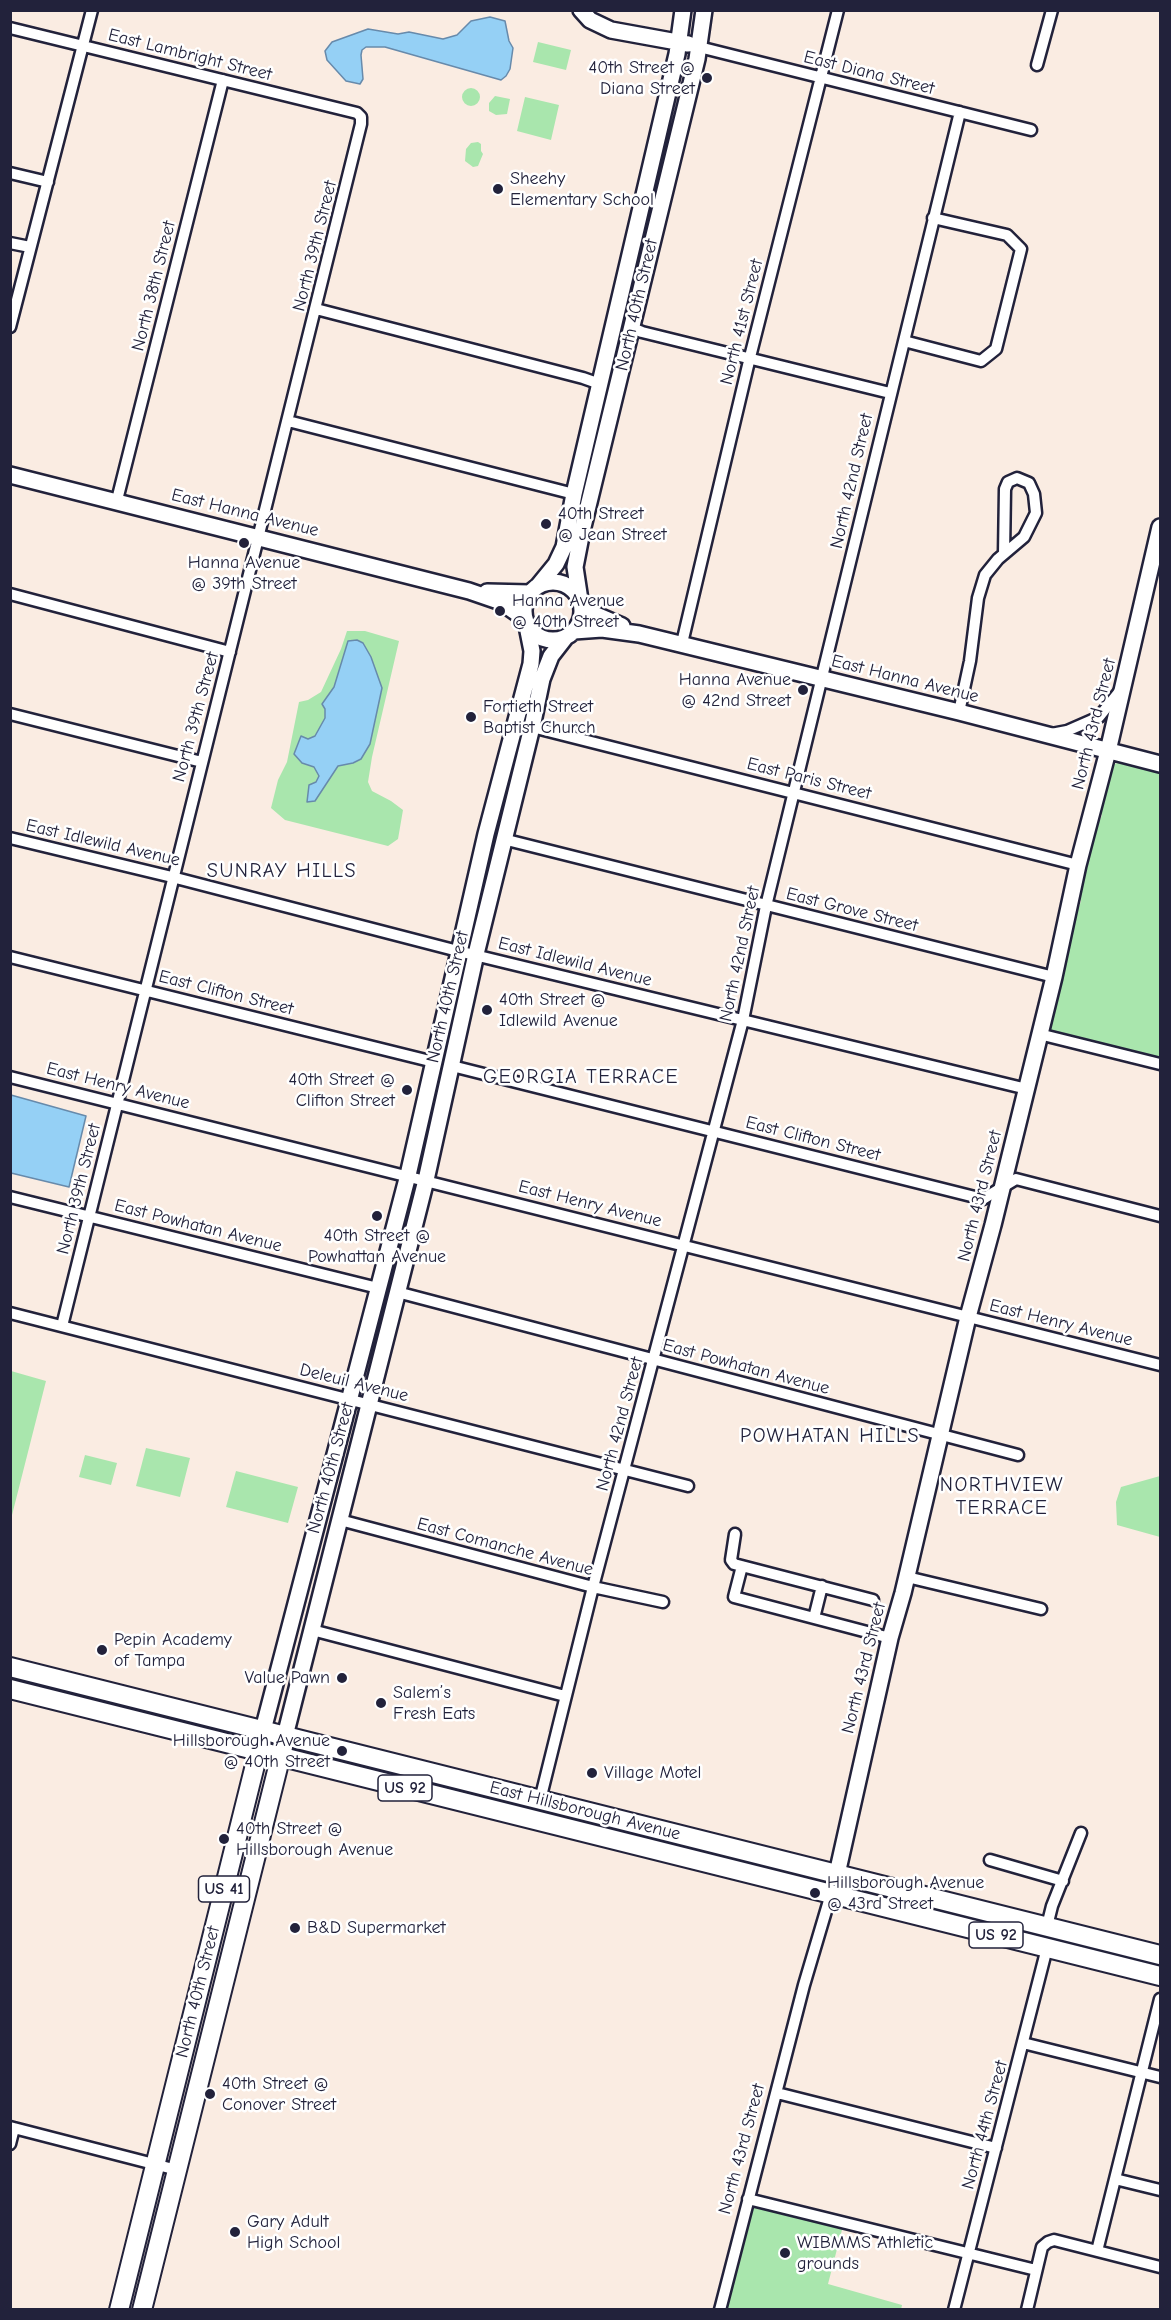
<!DOCTYPE html>
<meta charset="utf-8">
<style>
body{margin:0}
#map{position:relative;width:1171px;height:2320px;overflow:hidden;background:#faece2;font-family:"Comic Neue",sans-serif}
canvas{display:block}
.frame{position:absolute;inset:0;border:12px solid #22223b;pointer-events:none}
</style>
<div id="map">
<canvas width="1171" height="2320"></canvas>
<div class="frame"></div>
</div>
<script>
const context = document.querySelector('canvas').getContext('2d');
context.lineJoin = 'round';
function fillPath(path, color) {
  context.fillStyle = color;
  context.fill(path, 'evenodd');
}
function toPath(rows) {
  const path = new Path2D();
  for (const r of rows) {
    if (r.length === 3) {
      path.moveTo(r[0] + r[2], r[1]);
      path.arc(r[0], r[1], r[2], 0, 2 * Math.PI);
      continue;
    }
    path.moveTo(r[0], r[1]);
    for (let i = 2; i < r.length; i += 2) path.lineTo(r[i], r[i + 1]);
  }
  return path;
}
function strokePath(path, color, width, dash) {
  context.strokeStyle = color;
  context.lineWidth = width;
  context.lineCap = dash ? 'butt' : 'round';
  context.setLineDash(dash || []);
  context.stroke(path);
}
function drawText(font, color, halo, rows, align = 'center') {
  context.font = font + ' "Comic Neue",sans-serif';
  context.lineWidth = 5;
  context.setLineDash([]);
  context.textBaseline = 'middle';
  context.strokeStyle = halo;
  context.fillStyle = color;
  for (const [text, x, y, turn = 0] of rows) {
    context.save();
    context.translate(x, y);
    context.rotate((+turn || 0) * Math.PI / 180);
    context.textAlign = isNaN(turn) ? turn : align;
    if (halo) context.strokeText(text, 0, 0);
    context.fillText(text, 0, 0);
    context.restore();
  }
}
fillPath(toPath([
 [538,42,571,50,566,70,533,62],
 [471,97,9],
 [495,96,510,99,507,114,496,115,489,111,489,103],
 [525,97,559,105,551,140,517,131],
 [478,142,481,144,481,151,483,154,478,166,473,167,465,161,466,149,471,143],
 [347,631,365,631,399,641,372,757,368,782,372,791,391,801,403,810,398,839,388,846,285,820,271,808,278,780,287,762,299,702,308,700,321,692,341,649],
 [1125,761,1160,770,1160,1058,1054,1032,1049,1029,1073,908,1079,907,1081,901,1077,896,1096,823,1100,820,1102,815,1098,811,1111,765],
 [11,1371,46,1381,11,1519,10,1371],
 [146,1448,190,1458,180,1497,136,1486],
 [85,1455,117,1463,111,1485,79,1477],
 [236,1471,298,1487,288,1523,226,1507],
 [1160,1476,1160,1537,1117,1525,1116,1502,1121,1487],
 [748,2199,844,2222,828,2284,902,2305,901,2310,720,2310]
]), '#a9e6ad');
const water = toPath([
 [490,17,505,21,509,41,513,48,510,69,506,76,501,80,385,47,366,47,362,50,361,55,363,79,360,84,346,81,327,60,325,51,332,42,368,29,398,34,409,32,443,39,457,35,471,21,490,17],
 [357,640,363,643,371,657,382,688,370,744,361,759,353,763,338,766,315,801,307,802,309,785,316,782,319,776,314,767,302,763,294,754,301,736,308,739,315,736,325,718,325,709,322,704,334,687,348,641,357,640],
 [11,1095,86,1116,69,1187,11,1173,11,1095]
]);
fillPath(water, '#95d0f5');
strokePath(water, '#678aab', 1.5);
const street = toPath([
 [10,28,357,113,361,117,361,124,62,1326],
 [699,47,1031,130],
 [1037,65,1052,10],
 [10,173,48,182],
 [10,243,30,247],
 [316,309,583,378,600,384],
 [10,327,92,10],
 [632,328,642,332,890,393],
 [904,341,981,361,996,349,1021,249,1007,235,933,218],
 [288,421,574,494],
 [117,500,223,80],
 [10,594,230,652],
 [682,643,750,357,838,10],
 [959,712,970,661,978,598,985,575,998,559,1024,537,1036,513,1034,494,1029,483,1017,478,1008,482,1005,489,1004,554],
 [10,714,202,762],
 [532,727,1078,865],
 [1051,734,1067,731,1099,717,1119,692],
 [10,838,172,877,458,951,1027,1089],
 [503,839,1054,977],
 [10,957,434,1062],
 [1039,1034,1160,1064],
 [452,1066,983,1199,1016,1179,1160,1216],
 [10,1077,1160,1365],
 [10,1197,378,1288],
 [397,1292,1018,1455],
 [10,1313,688,1486],
 [340,1520,593,1587,663,1602],
 [735,1534,731,1560,734,1564,873,1600],
 [742,1566,734,1597,890,1638],
 [907,1577,1041,1609],
 [814,1618,822,1586],
 [312,1630,565,1696],
 [540,1800,593,1587,743,1020,766,906,960,112],
 [990,1860,1063,1881],
 [1047,1926,1052,1906,1081,1833],
 [1023,2043,1160,2077],
 [777,2093,996,2148],
 [10,2127,177,2170],
 [10,2144,14,2128],
 [1115,2179,1160,2190],
 [748,2199,1036,2270],
 [1097,2251,1160,1999],
 [720,2310,804,1985,831,1894],
 [954,2310,1047,1948],
 [1027,2310,1042,2247,1048,2242,1054,2240,1160,2267]
]);
const secondary = toPath([
 [581,10,590,20,611,30,688,44],
 [10,475,469,591,501,602,524,618],
 [553,611,29],
 [538,586,556,564,564,547,574,494,677,54,683,10],
 [487,592,530,593],
 [580,600,575,567,582,531,697,59,704,10],
 [582,609,622,626],
 [574,631,602,629,639,634,959,712,1160,764],
 [263,1730,408,1175,486,834,531,664,532,651,527,626],
 [285,1736,426,1180,476,954,532,727,542,679,551,656,565,638],
 [837,1874,890,1638,903,1593,968,1317,993,1225,1054,977,1078,865,1108,751,1160,527]
]);
const primary = toPath([
 [10,1667,1160,1955],
 [10,1689,1160,1976],
 [119,2310,261,1741],
 [142,2310,283,1747]
]);
strokePath(street, '#22223b', 15);
strokePath(secondary, '#22223b', 20);
strokePath(primary, '#22223b', 22);
strokePath(street, '#fff', 10);
strokePath(secondary, '#fff', 15);
strokePath(primary, '#fff', 18);
for (const [x, y, r, color] of [
 [707,78,6,"#22223b"],
 [498,189,6,"#22223b"],
 [546,524,6,"#22223b"],
 [244,543,6,"#22223b"],
 [500,611,6,"#22223b"],
 [803,690,6,"#22223b"],
 [471,717,6,"#22223b"],
 [487,1010,6,"#22223b"],
 [407,1090,6,"#22223b"],
 [377,1216,6,"#22223b"],
 [102,1650,6,"#22223b"],
 [342,1678,6,"#22223b"],
 [381,1703,6,"#22223b"],
 [342,1751,6,"#22223b"],
 [592,1773,6,"#22223b"],
 [224,1839,6,"#22223b"],
 [815,1893,6,"#22223b"],
 [295,1928,6,"#22223b"],
 [210,2094,6,"#22223b"],
 [235,2232,6,"#22223b"],
 [785,2253,6,"#22223b"]
]) {
  const dot = new Path2D();
  dot.arc(x, y, r, 0, 2 * Math.PI);
  context.fillStyle = color;
  context.fill(dot);
  strokePath(dot, '#fff', 2);
}
for (const [x, y, w] of [
 [405,1788,54],
 [224,1889,51],
 [996,1935,54]
]) {
  const box = new Path2D();
  box.roundRect(x - w / 2, y - 13, w, 26, 4.5);
  context.fillStyle = '#fff';
  context.fill(box);
  strokePath(box, '#22223b', 1.5);
}
drawText('bold 16px', '#22223b', null, [
 ["US 92",405,1788],
 ["US 41",224,1889],
 ["US 92",996,1935]
]);
drawText('18px', '#22223b', '#fff', [
 ["East Lambright Street",190,55,14],
 ["East Diana Street",869,73,14],
 ["North 39th Street",315,246,-76],
 ["North 38th Street",154,286,-76],
 ["North 40th Street",637,305,-77],
 ["North 41st Street",742,322,-76],
 ["North 42nd Street",852,481,-77],
 ["East Hanna Avenue",245,513,14],
 ["East Hanna Avenue",905,679,14],
 ["North 39th Street",196,717,-75],
 ["North 43rd Street",1094,724,-76],
 ["East Paris Street",809,779,14],
 ["East Idlewild Avenue",103,843,13],
 ["East Grove Street",852,910,14],
 ["North 42nd Street",740,954,-78],
 ["East Idlewild Avenue",575,962,14],
 ["East Clifton Street",226,993,14],
 ["North 40th Street",448,997,-77],
 ["East Henry Avenue",118,1086,14],
 ["East Clifton Street",813,1139,14],
 ["North 39th Street",79,1189,-76],
 ["North 43rd Street",980,1196,-76],
 ["East Henry Avenue",590,1204,14],
 ["East Powhatan Avenue",198,1226,14],
 ["East Henry Avenue",1061,1323,14],
 ["East Powhatan Avenue",746,1367,15],
 ["Deleuil Avenue",354,1383,14],
 ["North 42nd Street",620,1424,-75],
 ["North 40th Street",331,1468,-75],
 ["East Comanche Avenue",505,1547,15],
 ["North 43rd Street",864,1668,-76],
 ["East Hillsborough Avenue",585,1811,14],
 ["North 40th Street",198,1992,-76],
 ["North 44th Street",985,2125,-75],
 ["North 43rd Street",742,2149,-75]
]);
drawText('18px', '#22223b', '#fff', [
 ["40th Street @",695,68,"right"],
 ["Diana Street",695,89,"right"],
 ["Sheehy",510,179],
 ["Elementary School",510,200],
 ["40th Street",558,514],
 ["@ Jean Street",558,535],
 ["Hanna Avenue",244,563,"center"],
 ["@ 39th Street",244,584,"center"],
 ["Hanna Avenue",512,601],
 ["@ 40th Street",512,622],
 ["Hanna Avenue",791,680,"right"],
 ["@ 42nd Street",791,701,"right"],
 ["Fortieth Street",483,707],
 ["Baptist Church",483,728],
 ["40th Street @",499,1000],
 ["Idlewild Avenue",499,1021],
 ["40th Street @",395,1080,"right"],
 ["Clifton Street",395,1101,"right"],
 ["40th Street @",377,1236,"center"],
 ["Powhattan Avenue",377,1257,"center"],
 ["Pepin Academy",114,1640],
 ["of Tampa",114,1661],
 ["Value Pawn",330,1678,"right"],
 ["Salem’s",393,1693],
 ["Fresh Eats",393,1714],
 ["Hillsborough Avenue",330,1741,"right"],
 ["@ 40th Street",330,1762,"right"],
 ["Village Motel",604,1773],
 ["40th Street @",236,1829],
 ["Hillsborough Avenue",236,1850],
 ["Hillsborough Avenue",827,1883],
 ["@ 43rd Street",827,1904],
 ["B&D Supermarket",307,1928],
 ["40th Street @",222,2084],
 ["Conover Street",222,2105],
 ["Gary Adult",247,2222],
 ["High School",247,2243],
 ["WIBMMS Athletic",797,2243],
 ["grounds",797,2264]
], 'left');
context.letterSpacing = '1.5px';
drawText('20px', '#22223b', '#fff', [
 ["SUNRAY HILLS",282,871],
 ["GEORGIA TERRACE",581,1077],
 ["POWHATAN HILLS",830,1436],
 ["NORTHVIEW",1002,1485],
 ["TERRACE",1002,1508]
]);
context.letterSpacing = '0px';
</script>
